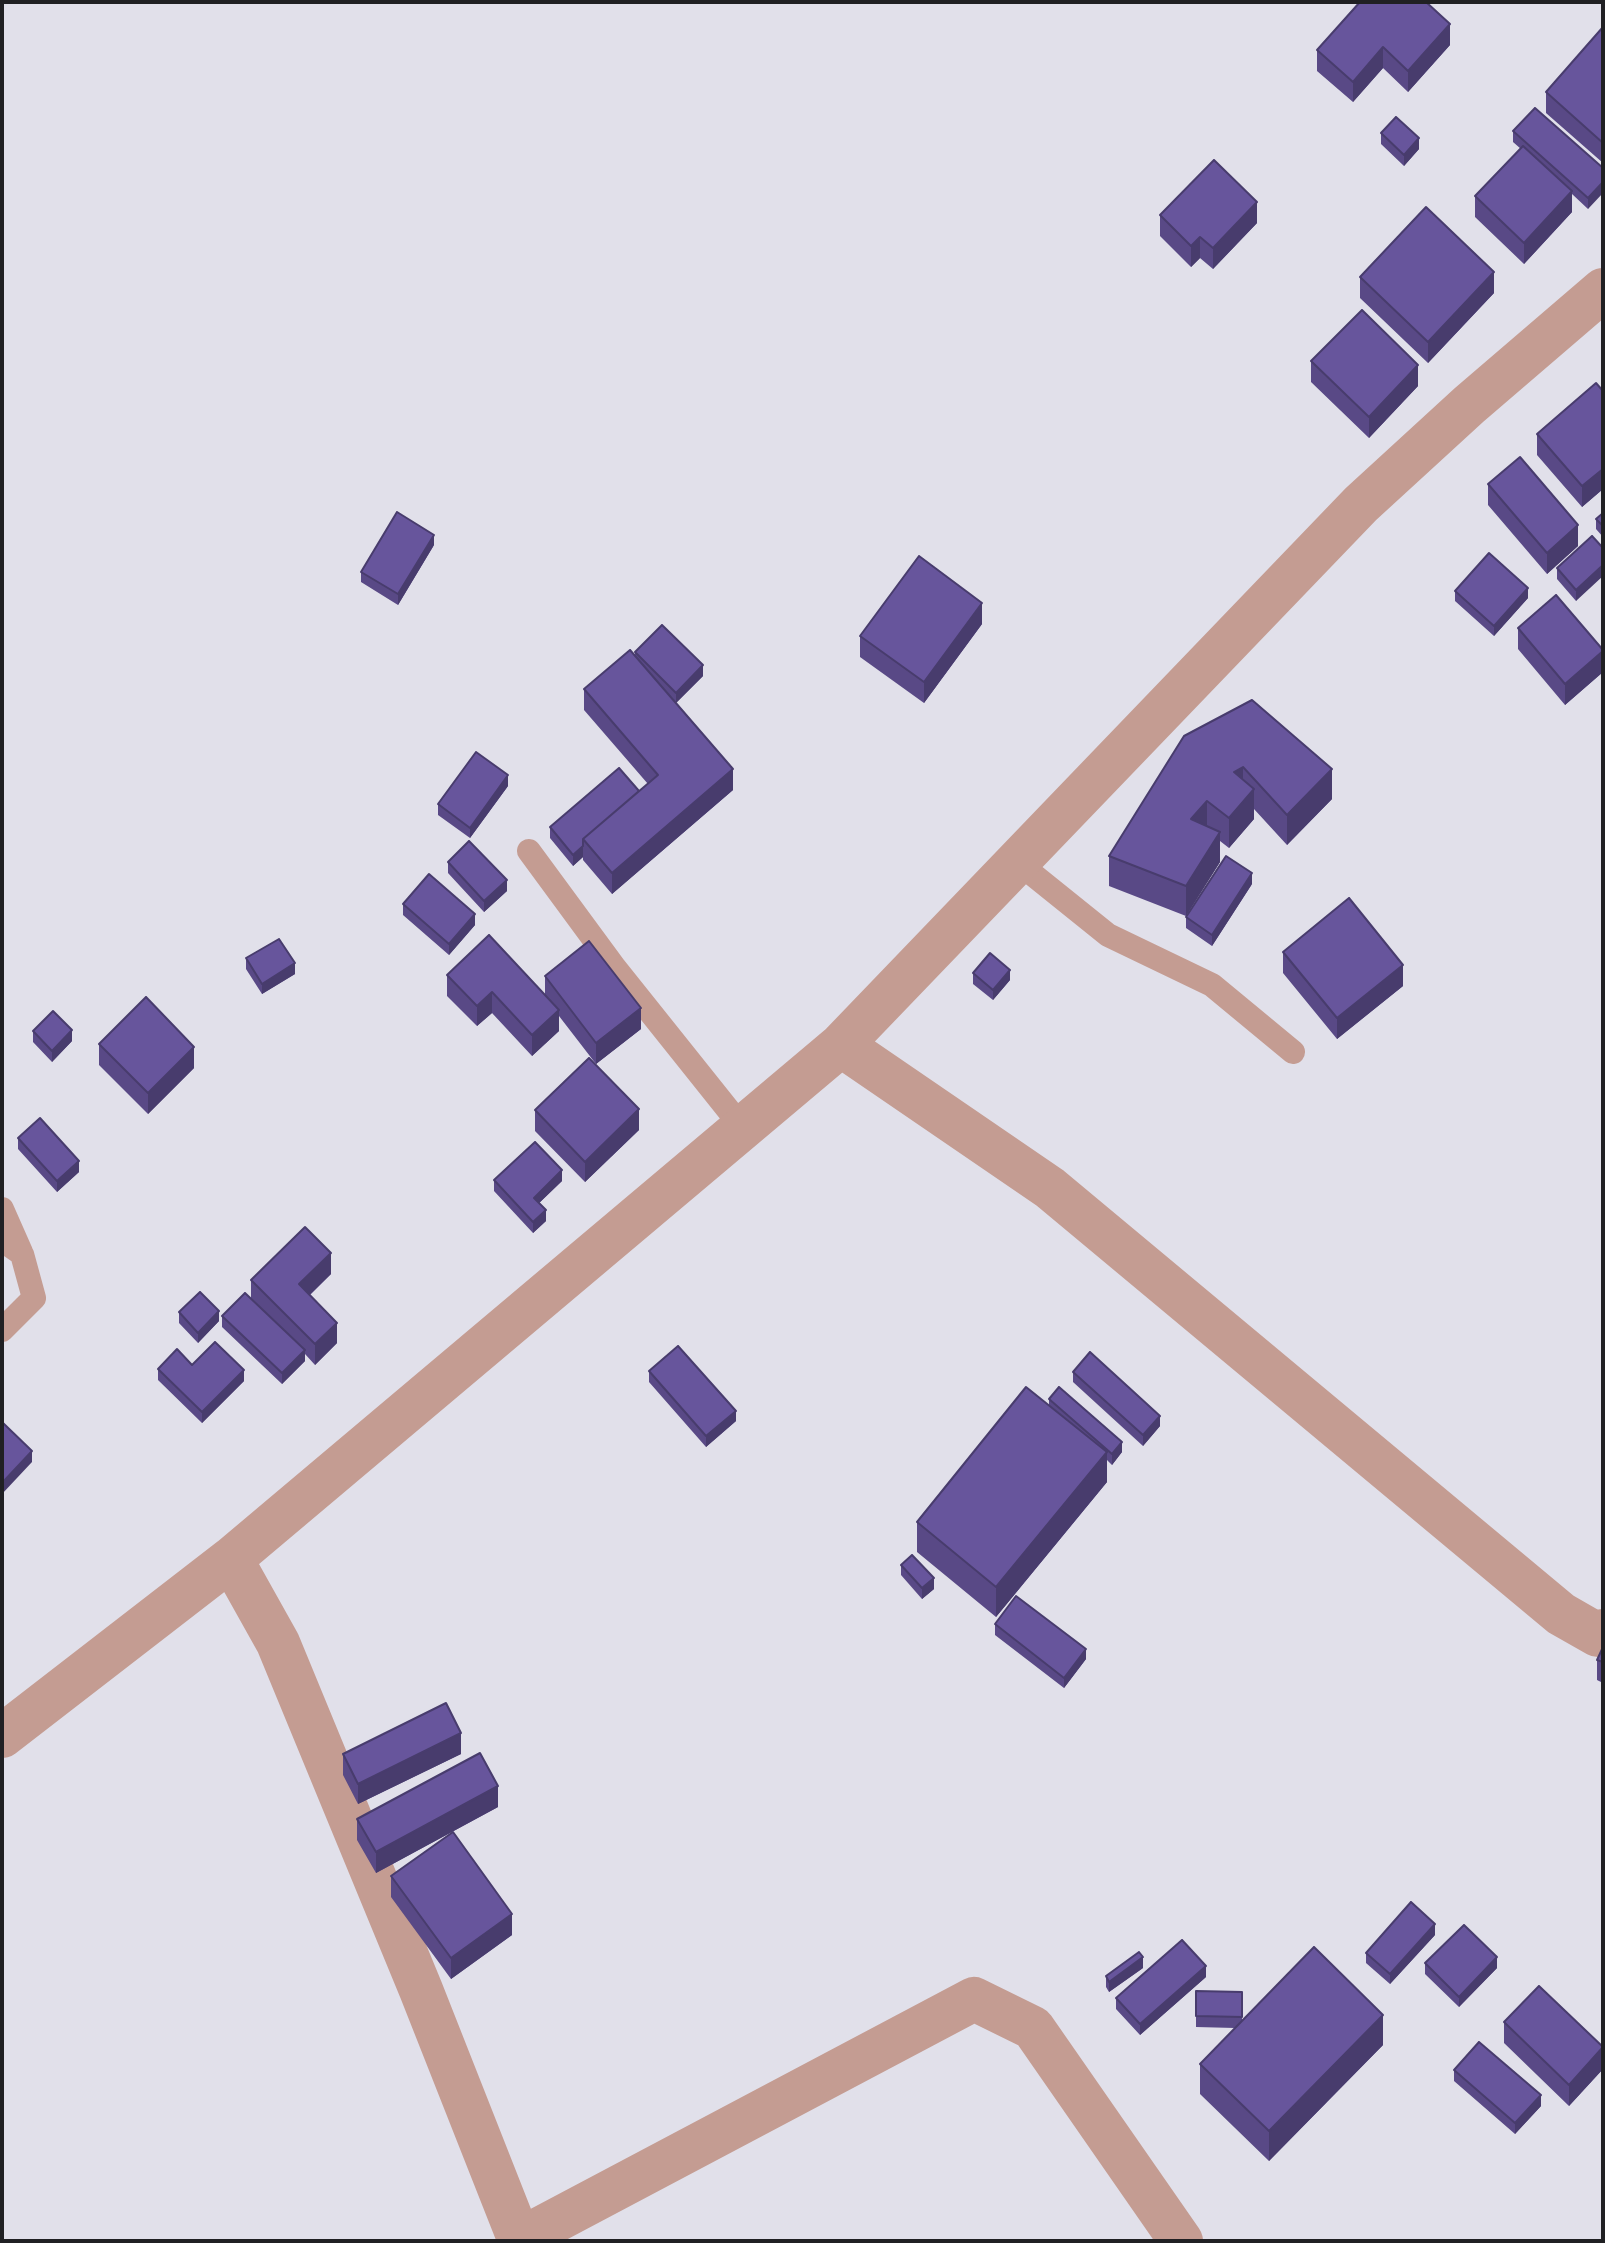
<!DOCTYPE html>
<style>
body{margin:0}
#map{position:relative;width:1605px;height:2243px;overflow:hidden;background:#e1e0ea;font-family:"Times New Roman",serif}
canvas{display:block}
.frame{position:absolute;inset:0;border:4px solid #202023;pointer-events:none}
</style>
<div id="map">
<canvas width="1605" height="2243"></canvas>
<div class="frame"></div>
</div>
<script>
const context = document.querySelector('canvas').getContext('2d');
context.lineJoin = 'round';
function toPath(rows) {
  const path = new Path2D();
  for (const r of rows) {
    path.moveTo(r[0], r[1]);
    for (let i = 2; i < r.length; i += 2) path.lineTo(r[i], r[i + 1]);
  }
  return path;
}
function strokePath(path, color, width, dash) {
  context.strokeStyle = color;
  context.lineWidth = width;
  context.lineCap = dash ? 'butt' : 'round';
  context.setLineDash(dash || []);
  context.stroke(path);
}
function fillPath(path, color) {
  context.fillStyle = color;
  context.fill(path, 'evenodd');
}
strokePath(toPath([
 [529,851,615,968,742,1127],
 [1016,861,1108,935,1212,985,1293,1052],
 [2,1209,21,1252],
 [2,1240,22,1254,34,1298,2,1330]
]), '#c49c92', 24);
strokePath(toPath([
 [841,1045,1050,1188,1561,1614,1598,1635,1603,1631],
 [231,1559,278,1643,421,1990,520,2241],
 [2,1736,231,1559,841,1045,1361,504,1469,405,1603,290],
 [519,2240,974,1999,1033,2028,1181,2241]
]), '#c49c92', 44);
fillPath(toPath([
 [1603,27,1603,163,1546,113,1546,92],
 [1450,45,1408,92,1383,68,1353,102,1317,71,1317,50],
 [1513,131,1603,168,1588,209,1572,194,1572,212,1524,264,1475,217,1475,196,1521,149,1513,142],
 [1381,133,1419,149,1404,166,1381,144],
 [1160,215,1257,223,1213,269,1200,258,1191,267,1160,236],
 [1360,277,1494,293,1428,363,1360,298],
 [1311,361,1418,386,1369,438,1311,382],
 [1603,391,1603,489,1582,507,1537,455,1537,434],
 [1488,484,1578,546,1547,574,1488,505],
 [1603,513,1603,537,1596,529,1596,519],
 [434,545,398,605,361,582,361,572],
 [1603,548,1576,601,1557,579,1557,568],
 [1455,591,1528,598,1494,636,1455,601],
 [982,624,924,703,860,657,860,636],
 [1518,628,1603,650,1603,672,1565,705,1518,649],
 [635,652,703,676,676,703,733,790,612,894,583,860,583,857,573,866,550,838,550,827,639,791,648,784,584,710,584,689,635,656],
 [1184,736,1332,799,1287,845,1254,809,1254,819,1229,848,1220,841,1220,862,1186,916,1109,886,1109,856],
 [508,786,470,838,438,815,438,804],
 [448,862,507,891,484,912,448,873],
 [1252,884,1212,946,1186,928,1186,917],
 [403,904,475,925,449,955,403,915],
 [1283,952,1403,986,1337,1039,1283,973],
 [246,958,295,974,262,994,246,969],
 [973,973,1010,980,993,1000,973,984],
 [447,975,545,994,545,976,641,1029,596,1064,559,1016,559,1031,532,1056,492,1013,477,1026,447,996],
 [33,1031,72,1041,52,1062,33,1042],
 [99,1044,194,1068,148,1114,99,1065],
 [535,1110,639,1130,585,1182,535,1131],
 [18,1138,79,1172,57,1192,18,1149],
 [494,1180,562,1181,539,1203,546,1221,533,1233,494,1191],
 [331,1274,310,1295,337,1343,315,1365,305,1354,305,1361,282,1384,222,1327,222,1316,251,1299,251,1280],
 [179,1312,219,1321,198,1343,179,1323],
 [192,1365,244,1381,202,1423,158,1380,158,1369],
 [649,1371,736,1421,706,1447,649,1382],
 [1073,1372,1160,1426,1143,1446,1073,1382],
 [1049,1399,1122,1452,1112,1465,1107,1460,1107,1482,996,1617,917,1552,917,1522,1049,1405],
 [901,1565,934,1589,922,1599,901,1575],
 [995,1624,1086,1659,1064,1688,995,1635],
 [1603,1647,1603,1683,1597,1680,1597,1660],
 [343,1754,461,1754,358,1804,343,1775],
 [498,1807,376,1873,357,1840,357,1819],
 [391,1876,512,1935,451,1979,391,1897],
 [1435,1935,1390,1984,1366,1963,1366,1953],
 [1425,1963,1497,1968,1459,2007,1425,1974],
 [1143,1968,1109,1992,1106,1987,1106,1976],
 [1206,1977,1140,2035,1116,2009,1116,1998],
 [1196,1991,1242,1992,1242,2021,1383,2045,1269,2161,1200,2094,1200,2064,1235,2028,1196,2027],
 [1504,2022,1603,2047,1603,2069,1569,2106,1504,2043],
 [1454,2070,1541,2106,1515,2134,1454,2081]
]), '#594986');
fillPath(toPath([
 [1450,24,1450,45,1408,92,1408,71],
 [1383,47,1383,68,1353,102,1353,82],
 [1419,138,1419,149,1404,166,1404,155],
 [1603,182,1603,193,1588,209,1588,198],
 [1572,191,1572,212,1524,264,1524,243],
 [1257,202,1257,223,1213,269,1213,248],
 [1200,237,1200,258,1191,267,1191,246],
 [1494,272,1494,293,1428,363,1428,342],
 [1418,365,1418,386,1369,438,1369,417],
 [1603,469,1603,489,1582,507,1582,486],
 [1578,525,1578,546,1547,574,1547,553],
 [434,535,434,545,398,605,398,594],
 [1603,565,1603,576,1576,601,1576,590],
 [1528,588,1528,598,1494,636,1494,626],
 [982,603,982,624,924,703,924,682],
 [1603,651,1603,672,1565,705,1565,684],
 [703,665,703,676,676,703,676,693],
 [1243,767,1243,797,1234,772],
 [733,769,733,790,612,894,612,873],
 [1332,769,1332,799,1287,845,1287,815],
 [508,775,508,786,470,838,470,828],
 [1254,789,1254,819,1229,848,1229,818],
 [1207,801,1207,831,1191,819],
 [1220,832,1220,862,1186,916,1186,886],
 [583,846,583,857,573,866,573,855],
 [1252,873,1252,884,1212,946,1212,935],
 [507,880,507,891,484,912,484,901],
 [475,914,475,925,449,955,449,944],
 [295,963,295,974,262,994,262,984],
 [1403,965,1403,986,1337,1039,1337,1018],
 [1010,970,1010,980,993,1000,993,990],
 [492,992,492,1013,477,1026,477,1006],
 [641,1008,641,1029,596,1064,596,1043],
 [559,1010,559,1031,532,1056,532,1035],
 [72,1030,72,1041,52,1062,52,1051],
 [194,1047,194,1068,148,1114,148,1093],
 [639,1109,639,1130,585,1182,585,1162],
 [79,1161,79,1172,57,1192,57,1181],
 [562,1170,562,1181,534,1208,534,1198],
 [546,1210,546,1221,533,1233,533,1222],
 [331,1253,331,1274,299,1305,299,1284],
 [219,1311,219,1321,198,1343,198,1333],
 [337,1323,337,1343,315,1365,315,1344],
 [305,1350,305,1361,282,1384,282,1373],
 [244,1370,244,1381,202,1423,202,1412],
 [736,1411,736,1421,706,1447,706,1436],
 [1160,1416,1160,1426,1143,1446,1143,1435],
 [1122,1442,1122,1452,1112,1465,1112,1454],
 [32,1451,32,1462,2,1494,2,1483],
 [1107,1452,1107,1482,996,1617,996,1587],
 [934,1578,934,1589,922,1599,922,1588],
 [1086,1649,1086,1659,1064,1688,1064,1678],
 [461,1733,461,1754,358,1804,358,1784],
 [498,1786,498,1807,376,1873,376,1852],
 [512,1914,512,1935,451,1979,451,1958],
 [1435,1924,1435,1935,1390,1984,1390,1974],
 [1143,1957,1143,1968,1109,1992,1109,1982],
 [1497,1957,1497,1968,1459,2007,1459,1997],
 [1206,1966,1206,1977,1140,2035,1140,2024],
 [1383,2015,1383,2045,1269,2161,1269,2131],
 [1603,2048,1603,2069,1569,2106,1569,2085],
 [1541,2095,1541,2106,1515,2134,1515,2123]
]), '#483c6d');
const building = toPath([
 [1360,2,1426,2,1450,24,1408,71,1383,47,1353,82,1317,50,1360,2],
 [1603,27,1603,143,1546,92,1603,27],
 [1535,108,1603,168,1603,182,1588,198,1513,131,1535,108],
 [1396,117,1419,138,1404,155,1381,133,1396,117],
 [1523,146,1572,191,1524,243,1475,196,1523,146],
 [1214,160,1257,202,1213,248,1200,237,1191,246,1160,215,1214,160],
 [1426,207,1494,272,1428,342,1360,277,1426,207],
 [1362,310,1418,365,1369,417,1311,361,1362,310],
 [1596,383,1603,391,1603,469,1582,486,1537,434,1596,383],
 [1520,457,1578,525,1547,553,1488,484,1520,457],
 [397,512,434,535,398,594,361,572,397,512],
 [1603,513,1603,526,1596,519,1603,513],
 [1592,536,1603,548,1603,565,1576,590,1557,568,1592,536],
 [1489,553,1528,588,1494,626,1455,591,1489,553],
 [919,556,982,603,924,682,860,636,919,556],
 [1556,595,1603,650,1603,651,1565,684,1518,628,1556,595],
 [662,625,703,665,676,693,635,652,662,625],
 [630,650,733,769,612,873,583,839,658,775,584,689,630,650],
 [1252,700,1332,769,1287,815,1243,767,1234,772,1254,789,1229,818,1207,801,1191,819,1220,832,1186,886,1109,856,1184,736,1252,700],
 [476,752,508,775,470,828,438,804,476,752],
 [619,768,639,791,583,839,583,846,573,855,550,827,619,768],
 [469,841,507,880,484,901,448,862,469,841],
 [1226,856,1252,873,1212,935,1186,917,1226,856],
 [429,874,475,914,449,944,403,904,429,874],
 [1349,898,1403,965,1337,1018,1283,952,1349,898],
 [489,935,559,1010,532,1035,492,992,477,1006,447,975,489,935],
 [279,939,295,963,262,984,246,958,279,939],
 [589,941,641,1008,596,1043,545,976,589,941],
 [990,953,1010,970,993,990,973,973,990,953],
 [146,997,194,1047,148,1093,99,1044,146,997],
 [53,1011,72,1030,52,1051,33,1031,53,1011],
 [589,1058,639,1109,585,1162,535,1110,589,1058],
 [40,1118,79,1161,57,1181,18,1138,40,1118],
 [535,1142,562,1170,534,1198,546,1210,533,1222,494,1180,535,1142],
 [305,1227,331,1253,299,1284,337,1323,315,1344,251,1280,305,1227],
 [200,1292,219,1311,198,1333,179,1312,200,1292],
 [245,1293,305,1350,282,1373,222,1316,245,1293],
 [215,1342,244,1370,202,1412,158,1369,177,1349,192,1365,215,1342],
 [678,1346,736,1411,706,1436,649,1371,678,1346],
 [1090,1352,1160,1416,1143,1435,1073,1372,1090,1352],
 [1026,1387,1107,1452,996,1587,917,1522,1026,1387],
 [1059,1387,1122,1442,1112,1454,1049,1399,1059,1387],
 [2,1422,32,1451,2,1483,2,1422],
 [912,1555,934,1578,922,1588,901,1565,912,1555],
 [1016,1596,1086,1649,1064,1678,995,1624,1016,1596],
 [1603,1647,1603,1662,1597,1660,1603,1647],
 [446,1703,461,1733,358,1784,343,1754,446,1703],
 [480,1753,498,1786,376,1852,357,1819,480,1753],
 [453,1832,512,1914,451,1958,391,1876,453,1832],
 [1411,1902,1435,1924,1390,1974,1366,1953,1411,1902],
 [1464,1925,1497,1957,1459,1997,1425,1963,1464,1925],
 [1182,1940,1206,1966,1140,2024,1116,1998,1182,1940],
 [1314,1947,1383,2015,1269,2131,1200,2064,1314,1947],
 [1139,1952,1143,1957,1109,1982,1106,1976,1139,1952],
 [1539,1986,1603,2047,1569,2085,1504,2022,1539,1986],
 [1196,1991,1242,1992,1242,2017,1196,2016,1196,1991],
 [1479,2042,1541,2095,1515,2123,1454,2070,1479,2042]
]);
fillPath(building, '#67559c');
strokePath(building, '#483c6d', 2);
</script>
